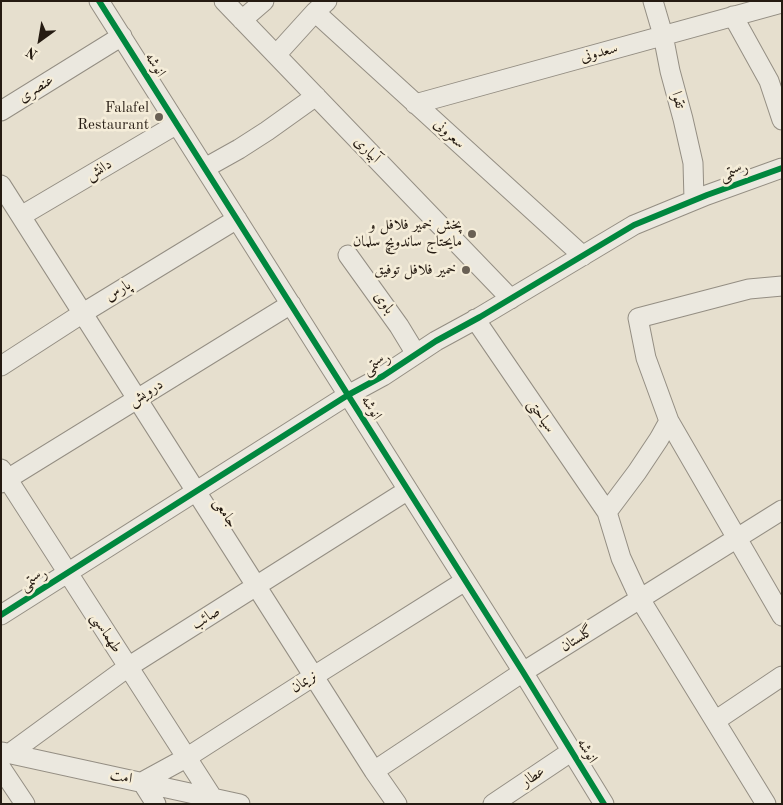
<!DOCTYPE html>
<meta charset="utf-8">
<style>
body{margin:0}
#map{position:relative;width:783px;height:805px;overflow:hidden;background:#e6dfce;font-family:"Old Standard TT",serif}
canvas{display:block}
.frame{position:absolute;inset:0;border:2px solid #251b12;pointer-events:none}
.north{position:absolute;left:15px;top:15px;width:50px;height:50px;-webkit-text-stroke:4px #f5edd9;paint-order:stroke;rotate:212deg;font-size:14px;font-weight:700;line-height:20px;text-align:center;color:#251b12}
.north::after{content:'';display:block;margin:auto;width:18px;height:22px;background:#251b12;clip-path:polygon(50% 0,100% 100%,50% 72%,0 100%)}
</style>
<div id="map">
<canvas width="783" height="805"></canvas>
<div class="frame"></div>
<div class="north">N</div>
</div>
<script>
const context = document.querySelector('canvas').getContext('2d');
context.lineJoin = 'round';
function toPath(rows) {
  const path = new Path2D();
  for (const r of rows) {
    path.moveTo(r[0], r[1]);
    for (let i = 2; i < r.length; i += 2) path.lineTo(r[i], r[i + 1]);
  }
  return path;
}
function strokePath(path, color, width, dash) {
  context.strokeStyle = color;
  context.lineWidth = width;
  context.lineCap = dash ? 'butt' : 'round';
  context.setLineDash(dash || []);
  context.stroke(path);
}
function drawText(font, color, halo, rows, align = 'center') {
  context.font = font + ' "Old Standard TT",Amiri,serif';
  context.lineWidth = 5;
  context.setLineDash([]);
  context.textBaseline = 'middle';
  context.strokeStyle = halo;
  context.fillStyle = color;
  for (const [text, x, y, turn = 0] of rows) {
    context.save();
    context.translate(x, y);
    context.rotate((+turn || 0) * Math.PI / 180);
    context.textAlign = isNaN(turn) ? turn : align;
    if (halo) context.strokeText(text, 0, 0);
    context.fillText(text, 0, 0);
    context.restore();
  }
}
const minor = toPath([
 [99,1,523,672,604,804],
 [224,1,511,299],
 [653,1,663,35,670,71,683,119,693,163,694,200],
 [315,12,583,256],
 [733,16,769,81,782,120],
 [242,20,264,1],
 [276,55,315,12,327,1],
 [415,104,782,3],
 [1,111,122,36],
 [205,168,239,149,267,131,316,96],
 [1,185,374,771,397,804],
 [21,216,177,124],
 [348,255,399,326,416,354],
 [782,286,749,289,638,318,646,358,669,421,782,616],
 [475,319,607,512],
 [1,366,83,313,237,219],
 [669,421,659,439,637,472,607,512,621,558,640,599,766,804],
 [1,469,212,797,201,804],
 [1,483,291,304],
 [1,615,348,395,383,376,436,341,480,317,634,225,707,195,782,168],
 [715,721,782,676],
 [2,752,240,804],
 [9,754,128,667,408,490],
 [1,768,25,804],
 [374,771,523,672,782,510],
 [142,782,186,758,314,676,465,581],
 [142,782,156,804],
 [493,804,572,751]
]);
strokePath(minor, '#948e83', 21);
strokePath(minor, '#ebe8df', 19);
strokePath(toPath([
 [99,1,523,672,604,804],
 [1,615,348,395,383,376,436,341,480,317,634,225,707,195,782,168]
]), '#00873e', 6);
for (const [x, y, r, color] of [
 [159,117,5,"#696054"],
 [472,234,5,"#696054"],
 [466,270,5,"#696054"]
]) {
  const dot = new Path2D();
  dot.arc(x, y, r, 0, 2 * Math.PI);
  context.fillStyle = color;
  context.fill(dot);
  strokePath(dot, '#f5edd9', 2);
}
drawText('15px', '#251b12', '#f5edd9', [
 ["سعدونی",599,53,-15],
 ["انوشه",155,65,58],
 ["عنصری",36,89,-32],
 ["تقوا",678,100,75],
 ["سعرونی",449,134,42],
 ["آبیاری",367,150,46],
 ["دانش",99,170,-31],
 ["رستمی",734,172,-20],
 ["پارس",118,291,-31],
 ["باوی",384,303,54],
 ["رستمی",377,364,-31],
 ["درویش",146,393,-32],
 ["انوشه",371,408,58],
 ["سیاحتی",541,416,56],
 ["جامعی",225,513,58],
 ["رستمی",34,580,-32],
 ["صائب",206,618,-32],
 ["طهماسبی",106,633,57],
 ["گلستان",577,639,-32],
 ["نریمان",304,682,-33],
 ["انوشه",587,751,59],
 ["امت",121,777,12],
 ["عطار",533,777,-34]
]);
drawText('15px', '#251b12', '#f5edd9', [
 ["Falafel",149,108],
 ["Restaurant",149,125],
 ["پخش خمیر فلافل و",462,225],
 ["مایحتاج ساندویچ سلمان",462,242],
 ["خمیر فلافل توفیق",456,270]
], 'right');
</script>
